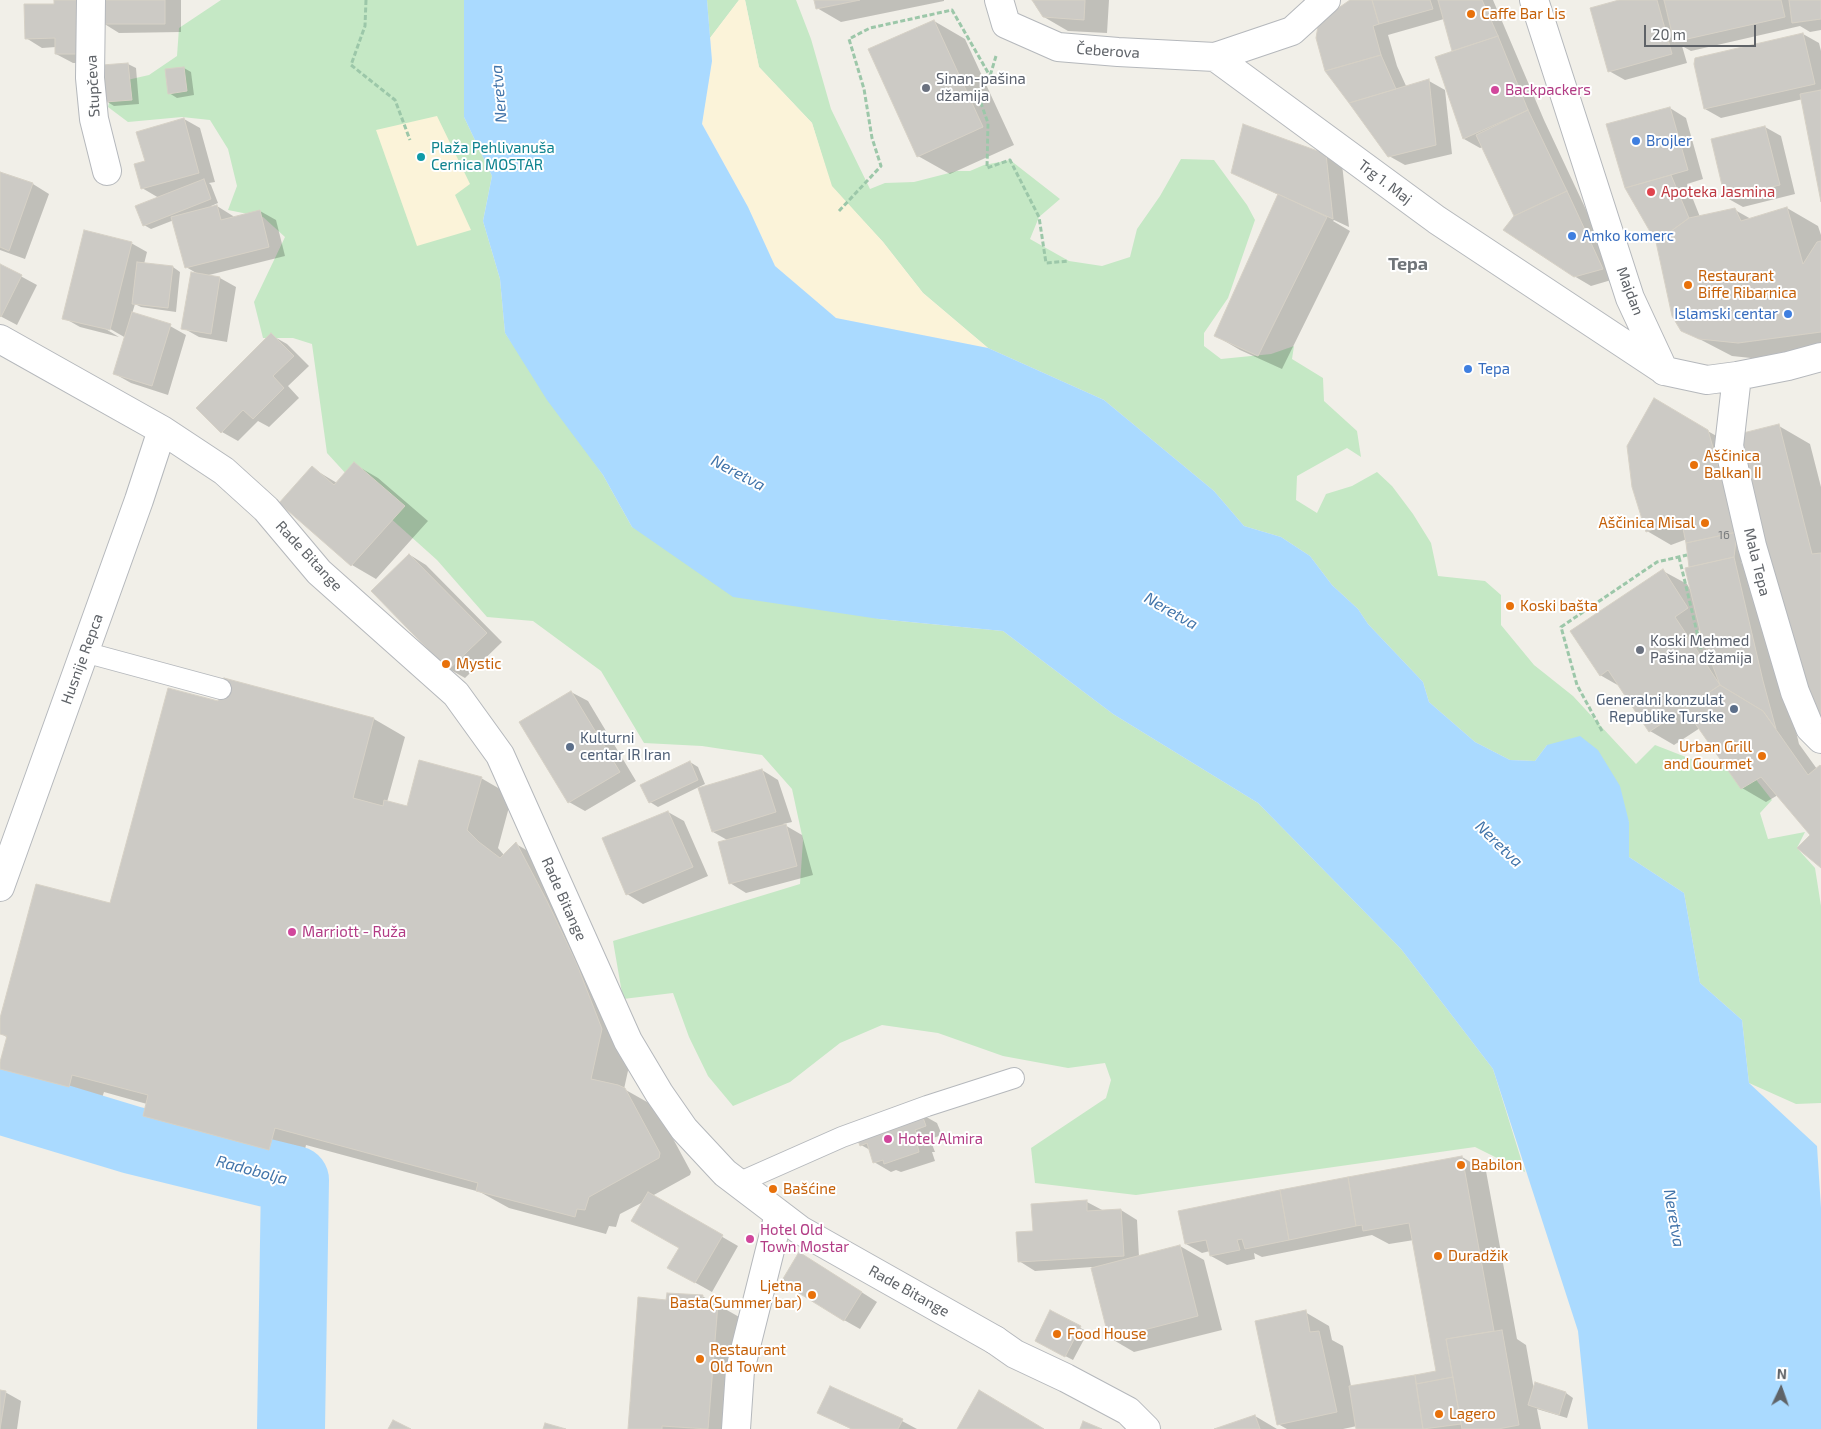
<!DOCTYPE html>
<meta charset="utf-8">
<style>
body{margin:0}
#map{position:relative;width:1821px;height:1429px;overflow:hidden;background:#f1efe8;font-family:"Exo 2",sans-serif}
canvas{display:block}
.north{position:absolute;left:1756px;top:1364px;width:50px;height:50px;-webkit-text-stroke:4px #fff;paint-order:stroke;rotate:3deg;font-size:14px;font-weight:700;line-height:20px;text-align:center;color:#5f6368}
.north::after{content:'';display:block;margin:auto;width:18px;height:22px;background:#5f6368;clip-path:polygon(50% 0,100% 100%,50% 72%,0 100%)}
.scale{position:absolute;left:1644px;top:25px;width:112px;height:22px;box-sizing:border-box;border:2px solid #5f6368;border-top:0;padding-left:6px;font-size:15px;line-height:18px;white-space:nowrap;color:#5f6368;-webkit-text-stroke:4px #fff;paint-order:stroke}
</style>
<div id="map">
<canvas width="1821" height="1429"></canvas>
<div class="north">N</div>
<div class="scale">20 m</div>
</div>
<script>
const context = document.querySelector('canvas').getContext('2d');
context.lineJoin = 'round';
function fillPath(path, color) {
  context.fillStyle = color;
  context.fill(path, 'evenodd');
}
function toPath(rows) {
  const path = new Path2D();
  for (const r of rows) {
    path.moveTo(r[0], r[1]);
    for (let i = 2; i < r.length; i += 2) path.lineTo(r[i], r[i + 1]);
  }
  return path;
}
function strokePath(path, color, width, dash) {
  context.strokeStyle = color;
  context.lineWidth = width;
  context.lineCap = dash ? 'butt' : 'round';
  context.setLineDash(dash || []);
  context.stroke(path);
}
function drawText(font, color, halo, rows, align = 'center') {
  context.font = font + ' "Exo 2",sans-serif';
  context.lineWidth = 4;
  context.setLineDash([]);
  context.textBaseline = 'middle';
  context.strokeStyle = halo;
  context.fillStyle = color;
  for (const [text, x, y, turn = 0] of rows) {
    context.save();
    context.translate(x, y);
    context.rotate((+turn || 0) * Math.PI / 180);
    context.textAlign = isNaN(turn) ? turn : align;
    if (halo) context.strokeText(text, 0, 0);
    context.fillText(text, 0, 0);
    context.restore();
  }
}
fillPath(toPath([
 [221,0,464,0,464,117,492,176,483,221,500,279,505,333,603,475,632,527,879,619,1003,631,1113,714,1258,803,1401,949,1493,1069,1525,1172,1475,1147,1136,1195,1035,1183,1031,1148,1106,1098,1111,1080,1105,1063,1068,1068,1003,1056,938,1033,882,1025,840,1043,790,1082,733,1106,708,1076,689,1037,673,993,623,999,613,941,800,884,803,840,792,789,762,755,702,746,644,743,601,671,533,621,487,617,437,560,369,499,327,453,312,344,293,338,263,338,254,302,285,237,263,217,228,210,237,186,228,149,210,120,182,117,128,122,108,107,114,83,149,75,177,56,179,28],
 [707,0,739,0,710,38],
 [745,0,796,0,811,39,831,109,870,189,885,183,914,182,957,171,970,171,984,165,1010,160,1060,199,1039,217,1030,239,1069,261,1102,266,1130,257,1137,229,1160,196,1181,159,1214,160,1247,205,1255,220,1228,298,1204,333,1204,346,1221,359,1271,354,1294,346,1292,359,1323,378,1324,401,1357,431,1361,457,1347,448,1297,476,1296,500,1317,513,1326,494,1352,486,1377,472,1392,486,1413,514,1431,543,1438,576,1485,581,1501,595,1501,625,1534,665,1573,696,1636,764,1655,745,1691,759,1750,772,1772,800,1760,813,1768,839,1805,832,1797,848,1815,868,1821,906,1821,1103,1796,1104,1749,1083,1742,1020,1700,983,1684,893,1629,857,1629,822,1547,745,1535,761,1510,760,1475,742,1429,702,1423,682,1368,624,1358,609,1332,585,1310,556,1281,537,1244,526,1214,491,1104,400,988,348,923,293,883,242,831,186,812,123,759,67]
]), '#c5e8c5');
fillPath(toPath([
 [739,0,745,0,759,67,812,123,832,186,883,242,923,293,988,348,836,318,775,266,748,207,702,123,712,61,710,38],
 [437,116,470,184,455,195,471,230,417,246,376,130]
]), '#fbf3d9');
fillPath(toPath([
 [464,0,707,0,712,61,702,124,748,207,775,266,836,318,988,348,1104,400,1214,491,1244,526,1281,537,1310,556,1332,585,1358,609,1368,624,1423,682,1429,702,1475,742,1510,760,1535,761,1547,745,1580,736,1598,750,1620,786,1629,822,1629,857,1684,893,1700,983,1742,1020,1749,1083,1817,1146,1821,1208,1821,1429,1588,1429,1578,1331,1493,1069,1401,949,1258,803,1113,714,1003,631,879,619,733,597,632,527,603,475,547,400,505,333,500,279,483,221,492,176,464,117]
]), '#aadaff');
fillPath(toPath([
 [55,0,99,63,73,63,56,54,56,47,42,48,26,38,55,5],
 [103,0,181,0,181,32,119,33,103,23],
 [815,0,944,0,944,1,841,22,817,8],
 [1034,0,1109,0,1107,33,1068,31,1044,17,1037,8],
 [1351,0,1493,0,1544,120,1618,278,1591,286,1574,276,1515,216,1483,147,1480,148,1464,139,1437,58,1453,52,1444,19,1388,35,1397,66,1407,88,1429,81,1445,90,1452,154,1405,165,1389,156],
 [1624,0,1821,0,1821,30,1810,32,1800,26,1691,51,1682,46,1687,63,1625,80,1609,71],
 [934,21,965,39,1014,145,950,174,918,156],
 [1803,34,1819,43,1821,51,1821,196,1803,99,1721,118,1705,109],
 [128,64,136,68,139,104,114,106,106,101],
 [184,68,191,72,194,95,177,98,169,93],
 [1670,108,1686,118,1703,179,1687,184,1700,217,1735,210,1751,219,1787,208,1818,226,1821,235,1821,354,1770,360,1732,356,1682,330,1657,242,1626,188,1608,125],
 [184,119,200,128,215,182,209,183,211,185,218,203,211,206,212,208,217,206,233,216,234,218,260,211,276,220,285,256,205,276,220,278,236,287,227,342,199,337,183,328,198,274,186,267,174,220,151,229,144,225,159,198,142,188,147,162],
 [1765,127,1781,136,1795,194,1743,207,1727,198,1713,140],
 [1325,155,1342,164,1349,227,1334,220,1333,221,1350,231,1282,369,1240,350,1216,336,1279,195,1232,172],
 [0,173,33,184,49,194,25,259,0,250],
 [131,243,147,252,144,264,173,267,180,272,176,312,141,307,135,304,132,314,170,326,186,335,168,395,131,383,115,374,126,338,105,326,104,328,119,337,80,327,64,318],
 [0,265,37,285,17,325,0,316],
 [271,335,287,344,309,366,288,386,299,398,269,427,258,421,238,441,222,432],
 [1654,400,1732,445,1743,549,1741,563,1758,572,1799,744,1817,769,1821,767,1821,866,1812,835,1778,795,1766,802,1742,788,1700,728,1674,745,1650,731,1621,687,1600,675,1663,571,1687,584,1691,591,1693,568,1690,567,1687,539,1671,545,1647,531],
 [1701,629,1703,639,1698,631],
 [1779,426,1810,444,1821,487,1821,723],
 [354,464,378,478,428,521,376,579,352,565,281,503,312,468,337,483],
 [410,555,426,565,502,642,465,678,449,669],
 [571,692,588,701,636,781,585,811,569,802],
 [219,702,374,719,405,737,387,802,408,807,481,778,512,796,498,848,504,855,516,844,547,862,633,1048,624,1089,656,1107,691,1172,690,1175,652,1196,738,1246,712,1292,669,1268,680,1248,645,1201,620,1214,616,1227,609,1226,606,1234,509,1208,480,1192,306,1145,301,1167,175,1133,144,1115,147,1104,104,1092,100,1104,31,1086,0,1068,8,1038,0,1033,0,1023,111,905],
 [690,762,698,767,705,784,658,807,650,802],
 [762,770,778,780,792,822,783,824,802,835,813,875,746,893,730,883,729,841,713,832],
 [668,812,684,821,708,876,643,904,627,894],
 [921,1114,937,1123,942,1135,930,1139,935,1152,932,1152,935,1161,901,1172,896,1170,891,1172,874,1162,870,1150,861,1145],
 [1462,1157,1486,1171,1517,1339,1526,1345,1534,1390,1566,1393,1573,1398,1567,1418,1537,1409,1541,1429,1357,1429,1357,1426,1343,1429,1287,1429,1278,1424,1305,1312,1329,1326,1332,1340,1343,1346,1351,1386,1437,1372,1414,1240,1389,1244,1372,1235,1262,1257,1254,1253,1255,1259,1227,1265,1211,1256,1210,1251,1202,1253,1186,1244],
 [1087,1202,1104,1211,1121,1210,1137,1220,1139,1257,1180,1246,1204,1260,1222,1330,1134,1352,1110,1338,1092,1267,1035,1271,1019,1261],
 [816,1263,877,1302,860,1329,844,1320],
 [702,1296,741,1318,733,1429,629,1429,667,1301],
 [1051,1312,1088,1332,1073,1360,1044,1345],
 [0,1391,5,1392,21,1401,17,1429,0,1429],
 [819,1413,902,1421,917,1429,851,1429],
 [1255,1416,1277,1429,1218,1429]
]), '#0003');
strokePath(toPath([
 [0,1100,132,1140,295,1180,291,1429]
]), '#aadaff', 68);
const building = toPath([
 [54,0,82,0,83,54,55,54,55,38,25,39,24,4,54,4,54,0],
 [102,0,165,0,165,24,102,24,102,0],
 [814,0,860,0,816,9,814,0],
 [1032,0,1085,0,1084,20,1043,17,1032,0],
 [1350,0,1372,0,1379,24,1373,26,1381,55,1325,71,1316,38,1318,26,1328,15,1350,0],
 [1372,0,1430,0,1433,9,1379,24,1372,0],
 [1438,0,1482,0,1498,36,1452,51,1438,0],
 [1619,0,1657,0,1672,54,1608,72,1590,8,1619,0],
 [1664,0,1781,0,1785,17,1674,42,1664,0],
 [1789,0,1821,0,1821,19,1792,23,1789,0],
 [934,20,983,127,917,157,868,49,934,20],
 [1803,33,1815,84,1704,109,1694,64,1695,58,1803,33],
 [1498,36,1528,110,1463,139,1435,57,1498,36],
 [1381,55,1396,89,1349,103,1325,71,1381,55],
 [128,63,132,100,105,102,102,65,128,63],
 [184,67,187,91,168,94,165,69,184,67],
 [1429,79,1436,145,1388,157,1349,103,1429,79],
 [1821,90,1821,202,1800,94,1821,90],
 [1670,107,1688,170,1625,188,1606,124,1670,107],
 [1528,110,1567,191,1514,216,1476,135,1528,110],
 [184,118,199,173,141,189,134,164,145,161,136,132,184,118],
 [1243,124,1326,154,1333,219,1231,173,1243,124],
 [1765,126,1780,185,1725,198,1711,139,1765,126],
 [0,172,33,183,9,251,0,247,0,172],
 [1671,175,1689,218,1656,242,1625,188,1671,175],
 [204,179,211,199,143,226,135,206,204,179],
 [1567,191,1603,269,1574,277,1503,230,1514,216,1567,191],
 [1278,194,1327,217,1258,356,1214,336,1278,194],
 [217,205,221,220,260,210,269,247,185,268,171,217,217,205],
 [1787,207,1803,264,1817,242,1821,241,1821,332,1738,343,1699,339,1681,331,1672,316,1656,242,1689,218,1735,208,1741,221,1787,207],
 [84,230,132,242,110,330,62,319,84,230],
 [137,262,173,266,168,308,132,304,137,262],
 [0,264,22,275,1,317,0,316,0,264],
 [191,272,220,277,211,334,181,329,191,272],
 [132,312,171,324,152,386,113,374,132,312],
 [271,333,294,356,273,376,284,388,253,419,243,410,221,433,196,408,271,333],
 [1654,398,1708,430,1737,532,1686,543,1681,519,1646,532,1632,487,1627,446,1654,398],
 [1779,424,1812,554,1821,553,1821,724,1816,719,1772,569,1739,434,1779,424],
 [354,462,405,506,351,566,279,503,312,466,334,485,354,462],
 [1737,532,1734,557,1689,567,1686,543,1737,532],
 [409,554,487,633,448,670,371,591,409,554],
 [1734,557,1763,681,1776,729,1763,711,1720,685,1701,635,1685,568,1734,557],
 [1663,569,1688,608,1675,617,1720,685,1649,732,1608,670,1600,676,1570,631,1663,569],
 [224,678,374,718,353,798,383,806,384,800,407,806,419,760,482,777,467,830,479,842,500,858,516,842,547,901,576,962,602,1029,591,1079,618,1085,625,1088,660,1153,659,1158,589,1197,585,1210,577,1209,575,1217,476,1191,478,1183,275,1128,269,1150,143,1116,148,1095,72,1075,69,1087,0,1069,0,1062,7,1036,0,1034,0,1018,36,884,110,903,168,688,218,701,224,678],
 [1720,685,1763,711,1808,775,1820,765,1821,766,1821,868,1797,848,1810,835,1761,777,1741,789,1685,709,1720,685],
 [571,691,620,772,568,803,519,722,571,691],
 [690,761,698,780,649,803,640,785,690,761],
 [762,769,776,812,712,832,698,788,762,769],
 [668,811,693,867,626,895,602,838,668,811],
 [786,824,797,866,729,884,718,842,786,824],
 [921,1112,926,1126,915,1130,919,1143,917,1144,919,1152,884,1164,883,1160,873,1163,867,1143,860,1146,856,1135,921,1112],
 [1462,1156,1494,1331,1446,1339,1453,1377,1416,1384,1415,1375,1436,1371,1409,1223,1363,1231,1362,1225,1356,1226,1348,1177,1462,1156],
 [1348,1177,1356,1226,1289,1240,1280,1190,1348,1177],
 [1280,1190,1289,1240,1245,1249,1242,1239,1237,1240,1240,1250,1210,1256,1206,1240,1185,1244,1178,1211,1280,1190],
 [648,1192,723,1235,695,1283,667,1268,679,1248,631,1221,648,1192],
 [1087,1200,1087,1211,1121,1209,1124,1256,1018,1262,1016,1232,1033,1231,1031,1204,1087,1200],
 [1180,1245,1198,1316,1109,1339,1091,1268,1180,1245],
 [799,1252,862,1292,844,1321,781,1282,799,1252],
 [667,1293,703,1295,702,1302,718,1303,708,1429,662,1426,662,1429,628,1429,638,1297,666,1300,667,1293],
 [1050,1310,1081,1326,1065,1357,1035,1341,1050,1310],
 [1306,1310,1310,1332,1319,1331,1337,1412,1277,1425,1255,1321,1306,1310],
 [1502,1330,1519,1425,1498,1429,1462,1429,1446,1339,1502,1330],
 [1415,1375,1423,1429,1356,1429,1349,1386,1415,1375],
 [1453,1377,1461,1424,1423,1429,1416,1384,1453,1377],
 [1535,1382,1566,1392,1559,1415,1528,1405,1535,1382],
 [830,1386,903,1419,898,1429,852,1429,817,1413,830,1386],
 [0,1390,6,1391,0,1429,0,1390],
 [979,1390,1044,1429,957,1429,979,1390],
 [1255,1415,1260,1429,1214,1429,1255,1415],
 [393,1420,411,1429,388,1429,393,1420],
 [1083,1421,1102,1429,1080,1429,1083,1421],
 [545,1423,566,1429,543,1429,545,1423]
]);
fillPath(building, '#cccac5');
strokePath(building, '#d6d1c6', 1);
const service = toPath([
 [84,652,221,689],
 [738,1183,842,1137,927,1106,1014,1078]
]);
const pedestrian = toPath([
 [999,0,1006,24,1058,47,1118,52,1215,57],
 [1326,0,1292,31,1215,57,1437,220,1665,371,1707,380,1737,376,1788,366,1821,357],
 [1534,0,1630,298,1664,371],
 [1737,376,1729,446,1752,546,1795,692,1810,728,1821,739],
 [995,1340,1015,1354,1066,1378,1128,1411,1146,1429],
 [736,1429,740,1370]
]);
const minor = toPath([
 [91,0,90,78,94,119,107,171],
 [0,339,162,430,224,471,266,509,319,572,456,694,500,755,628,1041,659,1093,684,1129,725,1173,800,1230,995,1340],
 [0,887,139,500,162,430],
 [740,1370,779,1214]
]);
strokePath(service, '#b5b8bc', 22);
strokePath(pedestrian, '#b5b8bc', 30);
strokePath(minor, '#b5b8bc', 30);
strokePath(toPath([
 [366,0,365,26,351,65,395,100,410,140],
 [996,56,990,76,977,92,988,123,987,168,1010,160,1039,217,1046,263,1069,261],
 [839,211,881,166,872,138,864,89,849,39,870,28,952,10,990,76],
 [1679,557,1701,649],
 [1602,731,1577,685,1561,627,1657,562,1687,555]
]), '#9cc7a9', 3, [5, 2.5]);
strokePath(service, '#fff', 20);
strokePath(pedestrian, '#fff', 28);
strokePath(minor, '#fff', 28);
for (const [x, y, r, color] of [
 [1471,14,5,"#e8710a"],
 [926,88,5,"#6b7280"],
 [1495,90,5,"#d1479c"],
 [1636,141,5,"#3f7fe0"],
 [421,157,5,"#0f9aa8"],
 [1651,192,5,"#e0444e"],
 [1572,236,5,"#3f7fe0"],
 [1688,285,5,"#e8710a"],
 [1788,314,5,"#3f7fe0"],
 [1468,369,5,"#3f7fe0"],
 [1694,465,5,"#e8710a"],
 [1705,523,5,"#e8710a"],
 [1510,606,5,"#e8710a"],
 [1640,650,5,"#6b7280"],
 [446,664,5,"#e8710a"],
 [1734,709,5,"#5c6f8a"],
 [570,747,5,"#5c6f8a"],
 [1762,756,5,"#e8710a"],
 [292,932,5,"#d1479c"],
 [888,1139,5,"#d1479c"],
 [1461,1165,5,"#e8710a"],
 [773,1189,5,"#e8710a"],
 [750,1239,5,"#d1479c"],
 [1438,1256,5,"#e8710a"],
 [812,1295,5,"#e8710a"],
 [1057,1334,5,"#e8710a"],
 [700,1359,5,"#e8710a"],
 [1439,1414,5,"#e8710a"]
]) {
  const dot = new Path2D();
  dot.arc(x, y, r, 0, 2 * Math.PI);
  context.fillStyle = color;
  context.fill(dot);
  strokePath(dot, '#fff', 2);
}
drawText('12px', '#7a7d7f', null, [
 ["16",1724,535]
]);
drawText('15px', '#c56008', '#fff', [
 ["Caffe Bar Lis",1481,14],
 ["Restaurant",1698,276],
 ["Biffe Ribarnica",1698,293],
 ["Aščinica",1704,456],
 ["Balkan II",1704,473],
 ["Aščinica Misal",1695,523,"right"],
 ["Koski bašta",1520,606],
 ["Mystic",456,664],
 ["Urban Grill",1752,747,"right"],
 ["and Gourmet",1752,764,"right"],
 ["Babilon",1471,1165],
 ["Bašćine",783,1189],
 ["Duradžik",1448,1256],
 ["Ljetna",802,1286,"right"],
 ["Basta(Summer bar)",802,1303,"right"],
 ["Food House",1067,1334],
 ["Restaurant",710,1350],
 ["Old Town",710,1367],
 ["Lagero",1449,1414]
], 'left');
drawText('15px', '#5f6368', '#fff', [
 ["Čeberova",1108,51,4],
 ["Stupčeva",93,86,-93],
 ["Trg 1. Maj",1385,182,37],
 ["Majdan",1630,291,69],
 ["Rade Bitange",309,556,47],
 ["Mala Tepa",1757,562,76],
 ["Husnije Repca",82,659,-70],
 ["Rade Bitange",564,899,66],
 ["Rade Bitange",909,1291,29]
]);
drawText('15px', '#5b616d', '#fff', [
 ["Sinan-pašina",936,79],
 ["džamija",936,96],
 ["Koski Mehmed",1650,641],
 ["Pašina džamija",1650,658]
], 'left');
drawText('15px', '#b23c85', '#fff', [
 ["Backpackers",1505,90],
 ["Marriott - Ruža",302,932],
 ["Hotel Almira",898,1139],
 ["Hotel Old",760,1230],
 ["Town Mostar",760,1247]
], 'left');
drawText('15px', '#366cbe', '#fff', [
 ["Brojler",1646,141],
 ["Amko komerc",1582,236],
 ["Islamski centar",1778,314,"right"],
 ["Tepa",1478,369]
], 'left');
drawText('15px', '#0d838f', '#fff', [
 ["Plaža Pehlivanuša",431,148],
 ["Cernica MOSTAR",431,165]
], 'left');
drawText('15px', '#be3a42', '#fff', [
 ["Apoteka Jasmina",1661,192]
], 'left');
drawText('15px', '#4e5e75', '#fff', [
 ["Generalni konzulat",1724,700],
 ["Republike Turske",1724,717],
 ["Kulturni",580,738,"left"],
 ["centar IR Iran",580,755,"left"]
], 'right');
drawText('italic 16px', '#4174aa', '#fff', [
 ["Neretva",499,94,-95],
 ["Neretva",738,473,28],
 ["Neretva",1171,611,30],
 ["Neretva",1499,844,44],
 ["Radobolja",252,1170,15],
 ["Neretva",1674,1218,80]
]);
drawText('bold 18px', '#70757a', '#fff', [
 ["Tepa",1408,264]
]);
</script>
